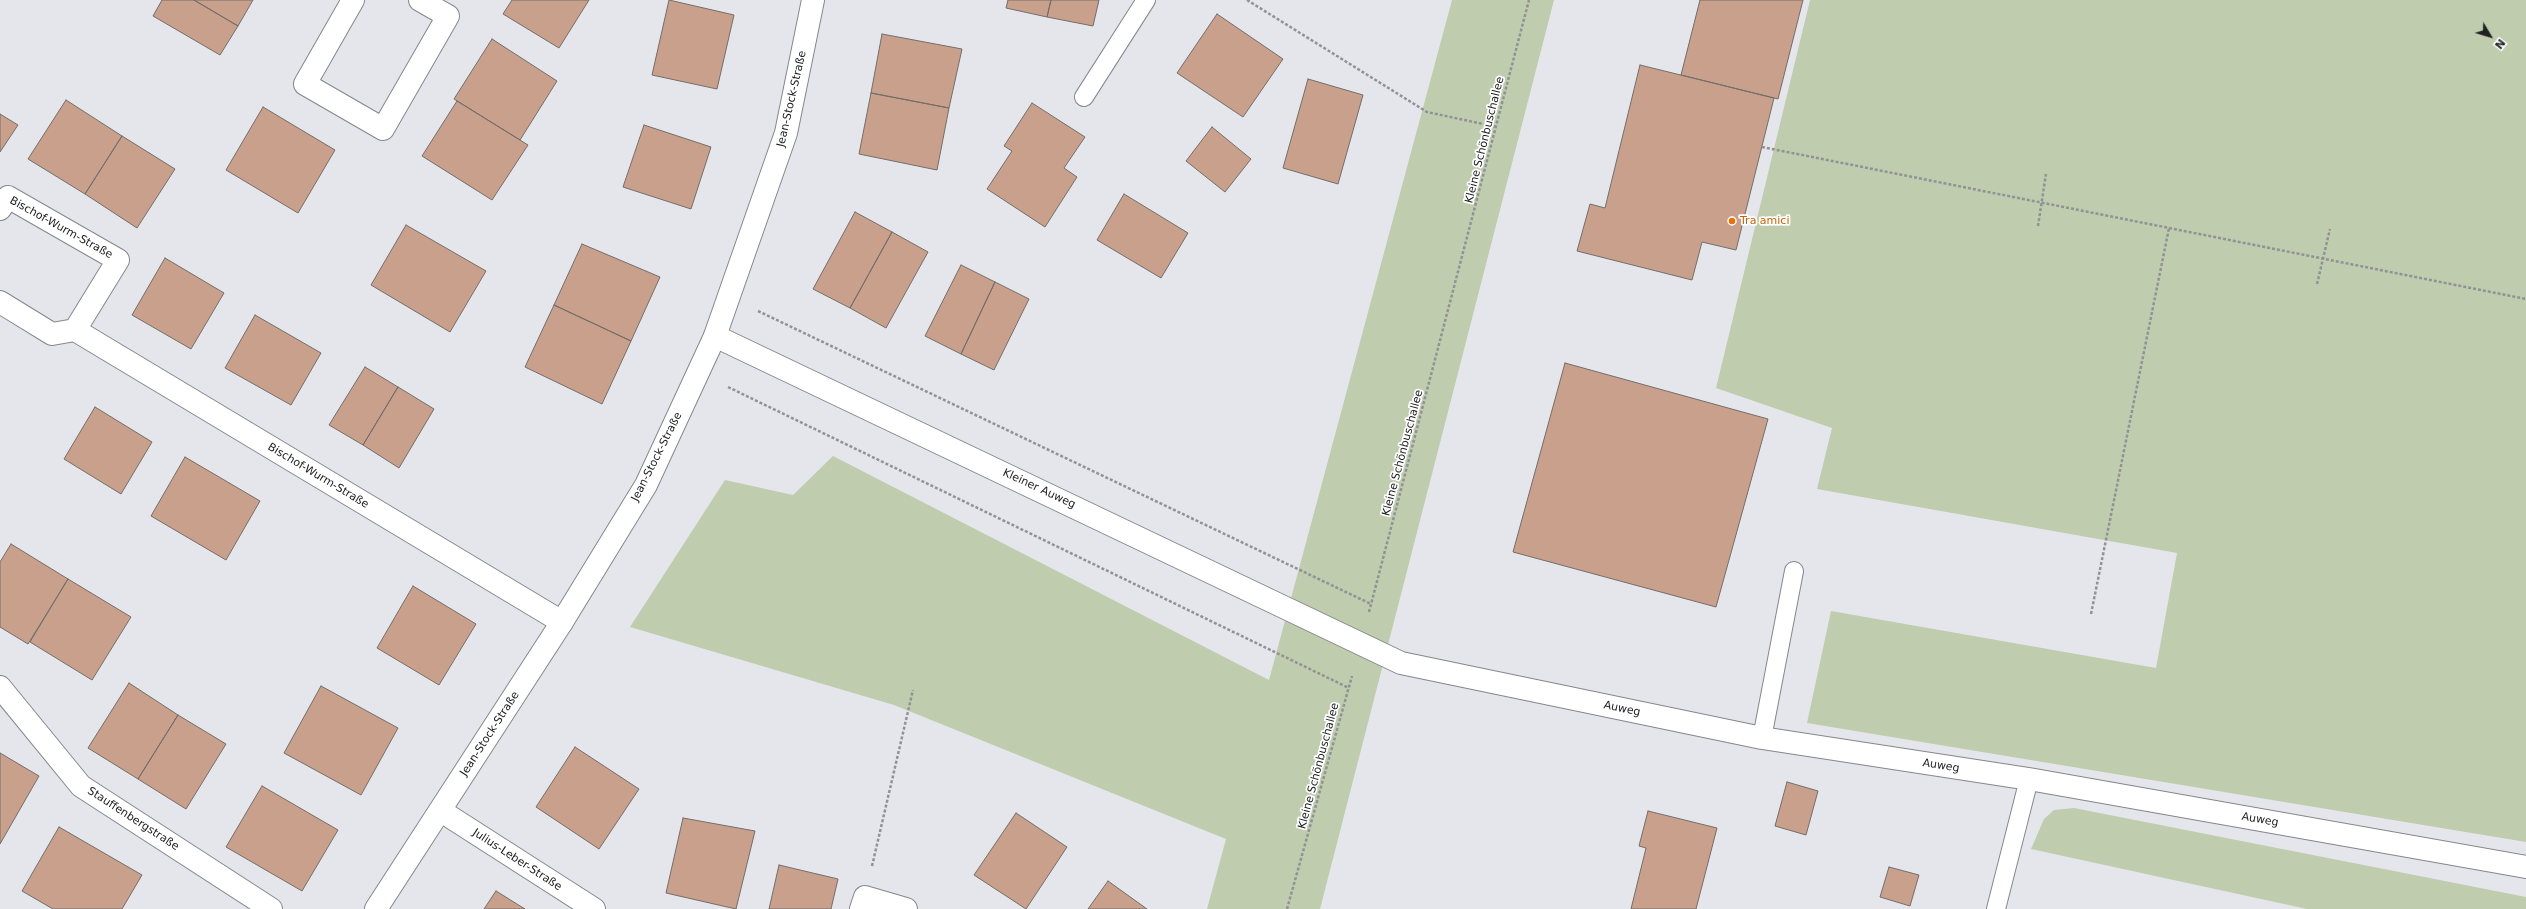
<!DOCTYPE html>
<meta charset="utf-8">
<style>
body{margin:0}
#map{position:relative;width:2526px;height:909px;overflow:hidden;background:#e4e6ec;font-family:"DejaVu Sans",sans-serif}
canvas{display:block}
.north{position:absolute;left:2470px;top:16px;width:40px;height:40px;-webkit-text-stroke:3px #fff;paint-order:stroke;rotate:128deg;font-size:11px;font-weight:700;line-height:16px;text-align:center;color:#202123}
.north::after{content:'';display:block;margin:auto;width:14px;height:18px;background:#202123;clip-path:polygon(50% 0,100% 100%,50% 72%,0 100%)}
</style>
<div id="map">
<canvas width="2526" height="909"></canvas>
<div class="north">N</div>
</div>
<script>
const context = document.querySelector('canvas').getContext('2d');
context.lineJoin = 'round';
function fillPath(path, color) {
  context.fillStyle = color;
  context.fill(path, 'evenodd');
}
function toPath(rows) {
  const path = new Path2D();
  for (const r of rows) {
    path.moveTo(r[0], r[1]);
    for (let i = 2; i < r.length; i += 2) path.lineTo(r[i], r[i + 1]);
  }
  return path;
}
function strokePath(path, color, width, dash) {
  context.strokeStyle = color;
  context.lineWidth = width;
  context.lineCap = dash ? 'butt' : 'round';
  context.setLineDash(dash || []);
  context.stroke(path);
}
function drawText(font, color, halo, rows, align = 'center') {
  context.font = font + ' "DejaVu Sans",sans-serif';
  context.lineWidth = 3.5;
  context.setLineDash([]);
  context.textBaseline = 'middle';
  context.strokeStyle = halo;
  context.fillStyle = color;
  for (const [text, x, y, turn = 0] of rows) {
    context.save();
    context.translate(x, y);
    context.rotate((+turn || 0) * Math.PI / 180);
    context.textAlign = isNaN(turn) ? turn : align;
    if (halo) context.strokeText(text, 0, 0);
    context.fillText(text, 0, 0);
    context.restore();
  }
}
fillPath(toPath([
 [1452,0,1554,0,1320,909,1207,909,1226,839,894,705,630,627,725,480,793,495,833,456,1269,680],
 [1810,0,2526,0,2526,842,1807,723,1831,611,2156,668,2177,553,1817,489,1832,428,1716,388],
 [2074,808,2526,897,2526,909,2307,909,2031,849,2044,819,2054,810]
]), '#c0ccae');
const building = toPath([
 [162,0,194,0,238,26,220,55,153,16,162,0],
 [194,0,253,0,238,26,194,0],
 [512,0,589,0,559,48,503,14,512,0],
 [669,0,734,15,717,89,652,75,669,0],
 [1008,0,1051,0,1047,17,1006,8,1008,0],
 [1051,0,1099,0,1093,26,1047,17,1051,0],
 [1700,0,1803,0,1778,99,1681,75,1700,0],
 [1217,14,1283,59,1243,117,1177,73,1217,14],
 [882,34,962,49,949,108,871,93,882,34],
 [492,39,557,81,520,140,454,99,492,39],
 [1640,65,1774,98,1736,250,1702,242,1692,280,1577,251,1590,204,1605,208,1640,65],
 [1308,79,1363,95,1338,184,1283,168,1308,79],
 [871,93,949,108,937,170,859,154,871,93],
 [66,100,122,136,85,194,28,159,66,100],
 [457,101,528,145,492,200,422,156,457,101],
 [1032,103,1085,137,1064,168,1077,177,1045,227,987,189,1012,151,1004,146,1032,103],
 [263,107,335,150,298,213,226,170,263,107],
 [0,114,18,125,0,152,0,114],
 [644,125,711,147,691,209,623,187,644,125],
 [1212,127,1251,159,1225,192,1186,161,1212,127],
 [122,136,175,169,137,228,85,194,122,136],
 [1124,194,1188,233,1161,278,1097,240,1124,194],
 [855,212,892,232,850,308,813,289,855,212],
 [406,225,486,271,450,332,371,285,406,225],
 [892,232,928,252,886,328,850,308,892,232],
 [582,244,660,277,631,341,554,305,582,244],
 [165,258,224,293,191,349,132,315,165,258],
 [961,265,995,282,961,354,925,336,961,265],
 [995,282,1029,299,994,370,961,354,995,282],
 [554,305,631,341,602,404,525,367,554,305],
 [255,315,321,353,291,405,225,368,255,315],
 [1565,363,1768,419,1716,607,1513,552,1565,363],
 [365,367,398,387,363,445,329,425,365,367],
 [398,387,434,409,399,468,363,445,398,387],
 [95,407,152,442,121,494,64,459,95,407],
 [185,457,260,501,226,560,151,516,185,457],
 [11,544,68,579,28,644,0,627,0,562,11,544],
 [68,579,131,617,92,680,30,642,68,579],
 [413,586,476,624,439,685,377,648,413,586],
 [129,683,178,715,138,779,88,748,129,683],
 [321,686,398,728,361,795,284,753,321,686],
 [178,715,226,744,186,809,138,779,178,715],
 [575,747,639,789,599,849,536,807,575,747],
 [0,753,39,776,0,844,0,753],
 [1787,782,1818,791,1806,835,1775,826,1787,782],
 [262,786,338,830,302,891,226,847,262,786],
 [1648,811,1717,828,1696,909,1631,909,1646,848,1639,846,1648,811],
 [1016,813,1067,847,1026,909,974,875,1016,813],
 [683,818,755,831,736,909,666,893,683,818],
 [59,827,142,875,122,909,53,909,22,891,59,827],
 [779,865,838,879,831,909,769,909,779,865],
 [1889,867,1919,875,1910,906,1880,897,1889,867],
 [1108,881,1147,909,1088,909,1108,881],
 [496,891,525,909,484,909,496,891]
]);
fillPath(building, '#c8a08b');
strokePath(building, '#736d6a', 1);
const service = toPath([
 [1084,97,1146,0],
 [1762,738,1794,571],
 [1996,909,2029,779]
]);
const minor = toPath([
 [353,0,305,84,383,129,448,16,420,0],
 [0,209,8,197,118,260,75,330],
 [0,302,52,334,75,330,562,622],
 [715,336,1401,663,1762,738,2029,779,2526,867],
 [0,687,81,786,271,909],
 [441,811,594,909],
 [861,909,865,897,906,909]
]);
const tertiary = toPath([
 [376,909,562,622,646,485,715,336,786,133,813,0]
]);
strokePath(service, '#85878d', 20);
strokePath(minor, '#85878d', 24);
strokePath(tertiary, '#85878d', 24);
strokePath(toPath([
 [1247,0,1427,112,1497,127],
 [1762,147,2526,299],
 [2038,226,2046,174],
 [2317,284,2330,229],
 [758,311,1371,604],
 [728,387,1349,688],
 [1369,612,1529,0],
 [2091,614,2169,228],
 [872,866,913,690],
 [1287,909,1352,676]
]), '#919296', 2.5, [3, 2]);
strokePath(service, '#fff', 18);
strokePath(minor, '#fff', 22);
strokePath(tertiary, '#fff', 22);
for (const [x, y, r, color] of [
 [1732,221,4,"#e8710a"]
]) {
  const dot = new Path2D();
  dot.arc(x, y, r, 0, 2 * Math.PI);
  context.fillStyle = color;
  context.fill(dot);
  strokePath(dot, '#fff', 1.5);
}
drawText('11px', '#202123', '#fff', [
 ["Jean-Stock-Straße",792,99,-77],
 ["Kleine Schönbuschallee",1485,140,-76],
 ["Bischof-Wurm-Straße",61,228,29],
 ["Kleine Schönbuschallee",1403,453,-75],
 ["Jean-Stock-Straße",657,457,-63],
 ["Bischof-Wurm-Straße",318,476,31],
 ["Kleiner Auweg",1039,489,25],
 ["Auweg",1622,709,12],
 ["Jean-Stock-Straße",490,734,-57],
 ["Kleine Schönbuschallee",1319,766,-75],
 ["Auweg",1941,766,9],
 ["Stauffenbergstraße",133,819,33],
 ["Auweg",2260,820,10],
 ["Julius-Leber-Straße",517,860,33]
]);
drawText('11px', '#c56008', '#fff', [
 ["Tra amici",1740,221]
], 'left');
</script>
